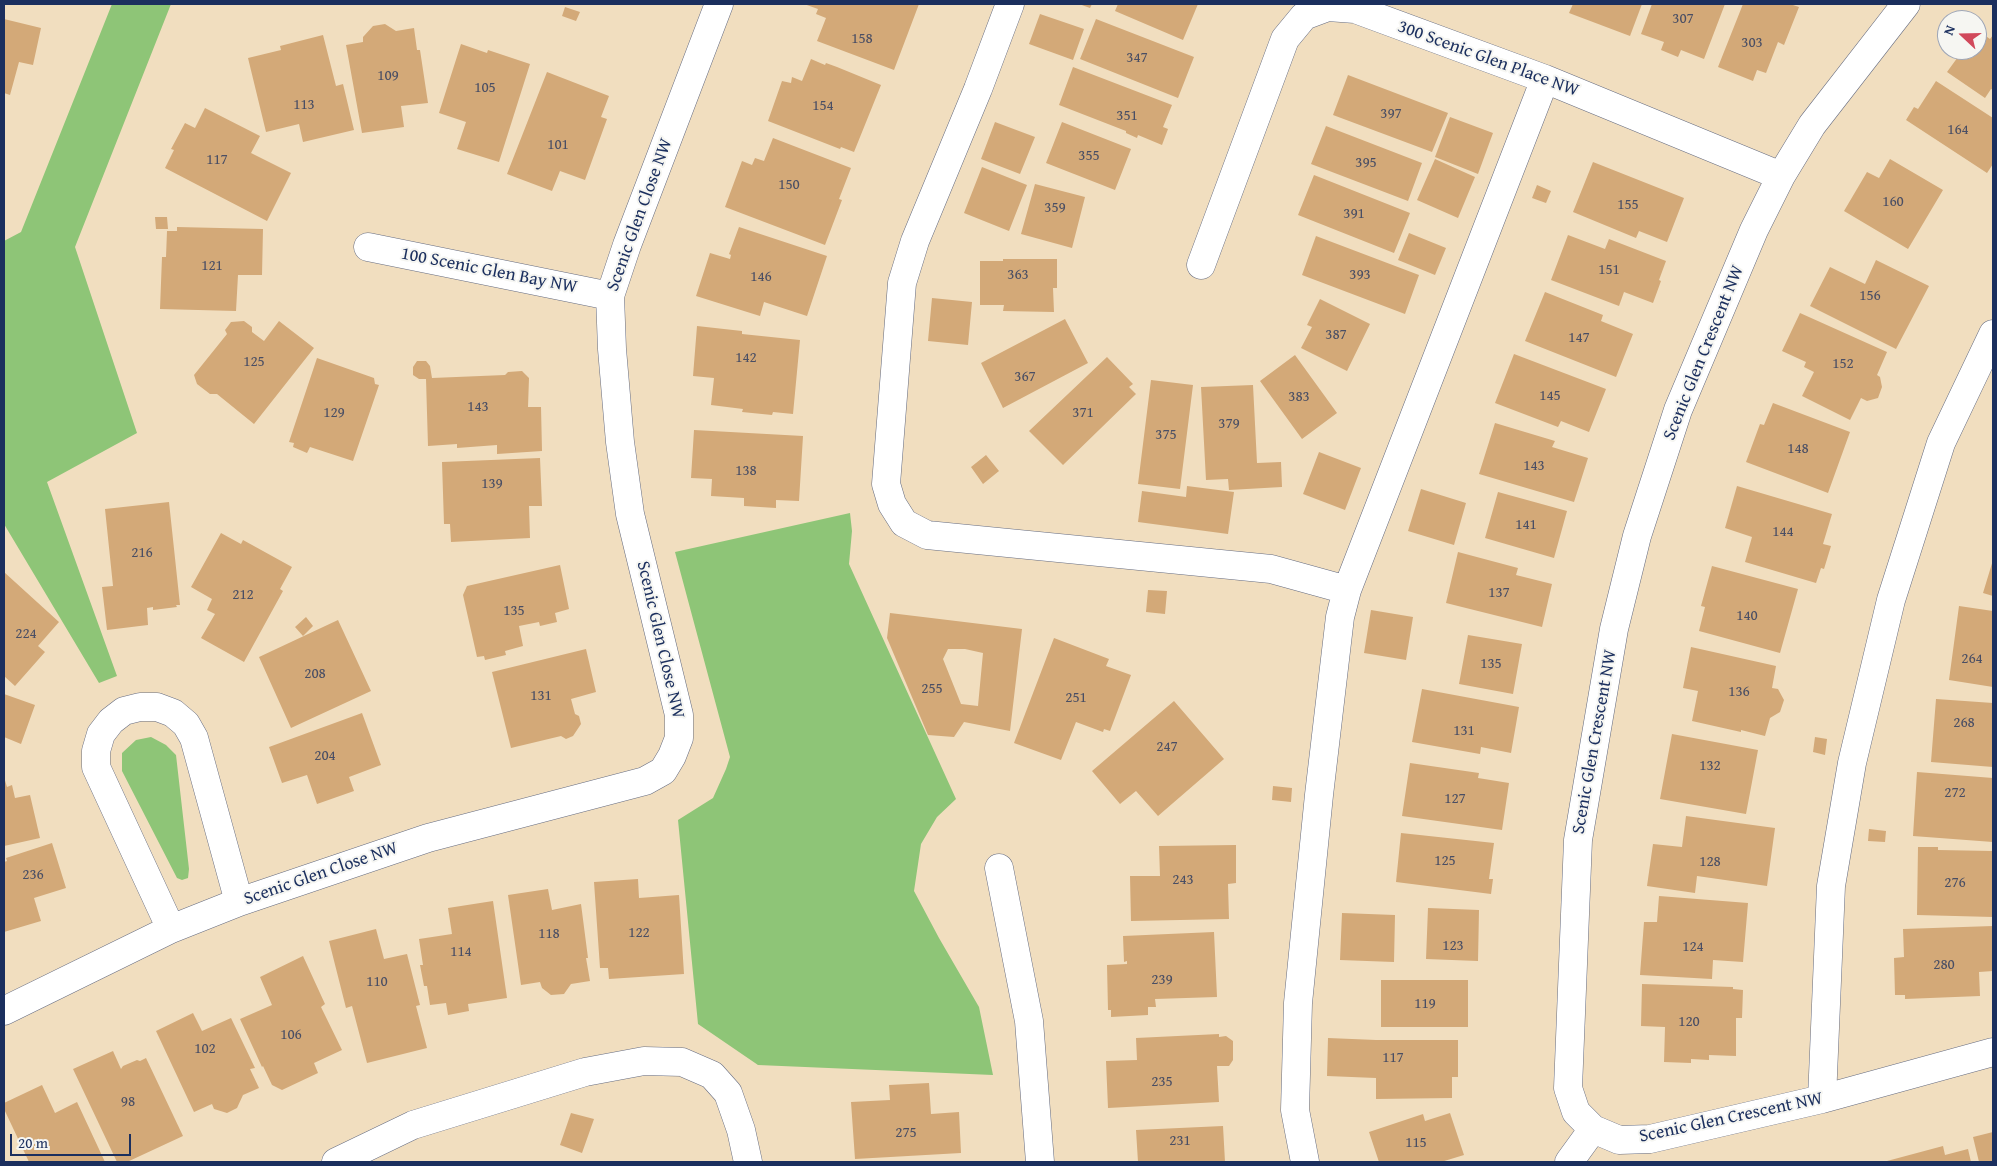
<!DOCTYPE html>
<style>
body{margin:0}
#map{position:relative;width:1997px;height:1166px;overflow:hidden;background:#f1debf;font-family:"Gentium Book Plus",serif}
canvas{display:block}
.frame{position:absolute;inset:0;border:5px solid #1b2f5e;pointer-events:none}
.north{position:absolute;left:1937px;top:10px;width:50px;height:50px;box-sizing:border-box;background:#f6f6f2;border:1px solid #9ea6b7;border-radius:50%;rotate:291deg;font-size:14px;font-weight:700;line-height:20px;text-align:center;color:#1b2f5e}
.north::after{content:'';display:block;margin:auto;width:18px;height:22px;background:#d1495b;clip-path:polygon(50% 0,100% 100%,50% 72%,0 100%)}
.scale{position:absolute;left:10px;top:1134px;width:121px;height:22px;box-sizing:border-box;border:2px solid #1b2f5e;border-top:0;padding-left:6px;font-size:15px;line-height:18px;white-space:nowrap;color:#1b2f5e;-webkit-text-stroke:4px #f6f6f2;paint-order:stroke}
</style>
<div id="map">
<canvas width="1997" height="1166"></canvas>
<div class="frame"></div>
<div class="north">N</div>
<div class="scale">20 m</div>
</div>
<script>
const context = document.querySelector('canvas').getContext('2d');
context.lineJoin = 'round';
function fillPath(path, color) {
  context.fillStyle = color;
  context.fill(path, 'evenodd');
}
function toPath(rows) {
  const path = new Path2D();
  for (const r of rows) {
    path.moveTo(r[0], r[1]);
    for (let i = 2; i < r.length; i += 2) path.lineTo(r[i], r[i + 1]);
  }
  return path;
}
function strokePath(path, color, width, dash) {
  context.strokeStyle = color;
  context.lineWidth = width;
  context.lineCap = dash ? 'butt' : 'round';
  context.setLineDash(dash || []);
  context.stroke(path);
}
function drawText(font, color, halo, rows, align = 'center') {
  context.font = font + ' "Gentium Book Plus",serif';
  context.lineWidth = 4;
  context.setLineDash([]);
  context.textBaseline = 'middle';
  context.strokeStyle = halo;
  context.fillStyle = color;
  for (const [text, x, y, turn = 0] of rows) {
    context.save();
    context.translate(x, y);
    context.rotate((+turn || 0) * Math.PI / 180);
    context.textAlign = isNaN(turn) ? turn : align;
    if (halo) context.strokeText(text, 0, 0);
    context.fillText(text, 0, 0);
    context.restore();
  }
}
fillPath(toPath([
 [112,4,171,4,75,247,137,433,47,482,117,676,99,683,4,524,4,241,21,232],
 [850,513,852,531,849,564,956,799,937,817,921,844,914,891,939,938,979,1007,993,1075,758,1065,698,1024,678,820,713,798,726,769,730,757,675,552],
 [151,737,166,745,176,755,189,869,188,878,182,880,177,878,122,771,122,753,136,740]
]), '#8ec577');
fillPath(toPath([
 [804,4,919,4,894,70,817,41,826,18,816,14,818,9],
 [1079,4,1092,4,1090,8],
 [1118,4,1198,4,1183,40,1115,11],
 [1573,4,1642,4,1630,36,1569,13],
 [1652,4,1725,4,1704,59,1681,50,1678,57,1661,50,1664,42,1641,34],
 [1743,4,1790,4,1799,7,1784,45,1778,42,1766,73,1757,70,1753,81,1718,67],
 [565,7,580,12,576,21,562,16],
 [1040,14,1084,29,1073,60,1029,44],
 [4,19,41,28,33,65,19,62,10,95,4,93],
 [1096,19,1194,57,1178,98,1080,59],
 [385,24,396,31,414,28,417,50,420,50,428,103,401,106,404,127,362,133,346,45,363,42,363,37,373,26],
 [1977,30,1990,39,1993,35,1993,90,1991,89,1985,98,1947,72,1963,50,1977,50],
 [323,35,336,86,343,84,354,130,303,142,299,124,266,132,248,58,281,50,280,46],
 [461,44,487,53,488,50,530,64,499,162,457,149,466,122,439,113],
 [811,59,825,65,826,63,837,67,881,85,854,152,841,147,840,149,768,121,782,81,791,83,792,77,802,81],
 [1073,67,1172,105,1163,127,1168,129,1162,145,1138,135,1137,138,1126,133,1126,131,1059,105],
 [547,72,609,96,601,117,607,119,585,180,560,171,552,191,507,174],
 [1348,75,1448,113,1432,152,1333,115],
 [1936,81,1993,118,1993,164,1987,173,1906,120,1914,107,1918,109],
 [205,108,260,136,251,153,291,173,267,221,165,168,174,150,171,149,185,123,195,128],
 [1450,117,1493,133,1478,174,1435,157],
 [995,122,1035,137,1020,174,981,159],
 [1062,122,1131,149,1115,190,1046,163],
 [1326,126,1422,163,1408,201,1311,164],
 [773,138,851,168,839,199,842,200,825,245,725,207,742,161,752,165,755,158,764,161],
 [1435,159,1475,177,1458,218,1417,200],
 [1890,159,1943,190,1908,249,1844,211,1867,172,1879,178],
 [1593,162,1684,198,1667,242,1639,231,1636,238,1573,212],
 [982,167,1027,185,1009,231,964,213],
 [1314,175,1410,213,1394,253,1298,215],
 [1035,184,1085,197,1072,248,1021,234],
 [1537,185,1551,191,1546,203,1532,198],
 [155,217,167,217,168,229,156,229],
 [177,227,263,229,262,275,238,275,236,311,160,309,162,257,166,257,167,231,177,231],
 [739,227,827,256,807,316,764,302,760,316,696,296,710,253,730,259,731,255,729,254],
 [1409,233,1446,248,1435,275,1398,260],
 [1568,235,1605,249,1609,239,1666,261,1659,280,1661,281,1653,303,1624,292,1619,306,1551,280],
 [1316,236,1419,275,1405,314,1302,275],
 [1003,259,1057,259,1057,288,1053,288,1054,312,1003,311,1004,305,980,305,980,261,1003,261],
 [1876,260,1929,286,1896,349,1810,306,1830,267,1865,284],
 [1545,292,1603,315,1601,321,1633,334,1616,377,1525,341],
 [932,298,972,302,968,345,928,341],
 [1320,299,1370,324,1347,371,1301,348,1312,327,1307,325],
 [1800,313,1887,352,1877,375,1880,377,1882,387,1878,398,1867,401,1861,398,1850,420,1802,396,1814,372,1804,367,1806,362,1782,351],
 [1065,319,1088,363,1003,408,981,363],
 [244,321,252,327,252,332,264,341,279,321,314,348,254,424,217,394,210,394,197,384,194,375,227,334,225,330,231,322],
 [697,326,742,331,742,334,800,340,793,414,773,412,772,415,742,412,743,409,711,405,714,378,693,376],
 [1514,354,1606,389,1589,432,1561,421,1558,427,1495,403],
 [1295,355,1337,413,1302,439,1260,381],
 [1107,357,1133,384,1129,387,1136,394,1063,465,1029,431],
 [317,358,374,378,375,384,379,385,353,461,310,447,307,453,293,447,294,443,289,442],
 [417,361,426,361,430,366,432,378,505,375,508,372,522,371,529,378,528,407,541,407,542,451,497,454,497,445,457,448,457,444,428,446,426,379,419,379,413,375,413,367],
 [1151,380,1193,385,1180,489,1138,484],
 [1253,385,1257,463,1281,462,1282,487,1229,490,1228,479,1206,480,1201,387],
 [1773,403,1850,432,1828,493,1746,462,1760,424,1764,425],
 [1495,423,1555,441,1552,447,1588,458,1574,502,1479,474],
 [694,430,803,436,799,501,776,500,776,508,744,506,744,498,711,496,712,479,691,478],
 [1319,452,1361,468,1345,510,1303,494],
 [986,455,999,471,983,484,971,467],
 [540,458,542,506,529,506,530,538,451,542,450,524,444,524,442,462],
 [1187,486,1234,492,1228,534,1138,522,1142,491,1186,497],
 [1737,486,1832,514,1823,544,1831,546,1824,569,1821,568,1816,583,1745,562,1752,537,1725,528],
 [1421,489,1466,503,1454,545,1408,531],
 [1498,492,1567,511,1554,558,1485,538],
 [169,502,180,605,176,605,177,607,153,610,153,607,147,608,148,625,107,630,102,587,113,586,105,509],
 [221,533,241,544,243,540,292,567,280,589,283,591,244,662,201,638,215,614,207,610,212,599,191,587],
 [1458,552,1518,568,1516,575,1552,584,1542,627,1446,603],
 [1993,560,1993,596,1983,593],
 [560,565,569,609,555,613,557,622,540,626,539,622,519,626,523,646,505,651,506,655,485,660,484,656,477,657,463,595,467,586],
 [1712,566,1798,589,1780,653,1699,631,1705,607,1701,606],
 [4,572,59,622,38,646,45,652,15,686,4,676],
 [1148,590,1167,591,1165,614,1146,612],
 [1959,606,1993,611,1993,687,1949,680],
 [1371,610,1413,617,1406,660,1364,653],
 [890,613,1022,629,1010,731,964,722,954,737,928,735,887,638],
 [948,649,965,649,983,653,978,706,961,704,943,659],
 [306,617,313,626,303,636,295,627],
 [338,620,371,691,291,728,259,657],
 [1468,635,1522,644,1513,694,1459,684],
 [1054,638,1109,659,1106,666,1131,675,1110,731,1104,729,1103,732,1076,722,1061,760,1014,743],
 [1691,647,1776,666,1772,688,1778,689,1784,700,1780,712,1770,718,1765,736,1741,730,1741,732,1692,721,1698,691,1683,688],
 [586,649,596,692,571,699,575,714,579,716,581,724,573,736,566,739,561,736,511,748,492,672],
 [1422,689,1519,707,1511,753,1481,747,1480,754,1412,742],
 [4,694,35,705,21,744,4,737],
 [1936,699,1993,703,1993,767,1931,762],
 [1174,701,1224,759,1158,816,1136,791,1120,804,1092,771],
 [362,713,381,765,349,777,354,791,317,804,307,775,282,783,269,747],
 [1672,734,1758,750,1746,814,1660,799],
 [1815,737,1827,739,1825,755,1813,752],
 [1410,763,1479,773,1478,778,1509,783,1502,830,1402,816],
 [1917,772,1993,778,1993,842,1913,836],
 [4,777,7,787,12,785,15,798,30,795,40,838,4,846],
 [1273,786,1292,788,1291,802,1272,800],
 [1686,816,1775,828,1767,886,1697,876,1695,893,1647,886,1653,844,1682,847],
 [1869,829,1886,831,1885,842,1868,841],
 [1401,833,1494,843,1489,879,1493,879,1491,894,1396,882],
 [52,843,66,888,34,898,41,921,4,932,4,862,7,861,6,858],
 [1236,845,1236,883,1228,884,1229,919,1131,921,1130,876,1160,876,1159,846],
 [1918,847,1938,847,1938,850,1993,851,1993,917,1917,915],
 [638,879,639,898,679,895,684,974,609,979,608,968,600,968,594,882],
 [548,889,552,910,581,904,588,958,586,958,590,981,571,984,564,994,551,995,542,988,540,982,521,985,508,895],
 [1659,896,1748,903,1743,962,1713,960,1712,979,1640,975,1644,922,1657,922],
 [493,901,507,998,468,1004,469,1011,448,1015,446,1003,430,1005,427,986,424,986,420,965,423,965,419,939,452,934,448,908],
 [1428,908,1479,910,1478,961,1426,959],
 [1342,913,1395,915,1394,962,1340,960],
 [1993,926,1993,971,1979,972,1980,996,1905,999,1905,995,1895,995,1894,958,1904,957,1903,929],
 [376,929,384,959,407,954,420,1005,416,1006,427,1048,367,1063,352,1006,346,1008,329,941],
 [1214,932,1217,997,1155,999,1156,1007,1148,1007,1148,1015,1111,1017,1111,1010,1108,1010,1107,965,1127,964,1127,961,1124,962,1123,936],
 [303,956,325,1004,321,1007,342,1050,314,1063,318,1073,282,1090,272,1085,263,1066,262,1067,240,1019,272,1005,260,977],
 [1381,980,1468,980,1468,1027,1381,1027],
 [1642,984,1733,987,1733,989,1743,990,1742,1018,1736,1018,1736,1056,1709,1055,1709,1060,1691,1059,1691,1063,1664,1062,1665,1027,1641,1026],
 [193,1013,202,1031,231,1018,255,1068,250,1069,259,1088,243,1095,237,1108,227,1113,214,1109,212,1104,194,1112,156,1031],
 [1219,1034,1219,1037,1226,1036,1233,1041,1233,1060,1229,1066,1217,1066,1219,1102,1108,1108,1106,1061,1137,1060,1136,1038],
 [1328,1038,1376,1040,1458,1040,1458,1077,1452,1077,1452,1098,1376,1099,1376,1078,1327,1076],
 [113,1051,121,1069,123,1066,137,1060,140,1061,146,1058,183,1136,127,1162,117,1162,73,1069],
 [929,1083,931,1114,959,1112,961,1153,855,1159,851,1102,890,1100,889,1085],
 [42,1085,55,1113,77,1102,105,1162,29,1162,4,1109,4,1103],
 [571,1113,594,1119,582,1153,560,1145],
 [1450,1113,1464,1155,1441,1162,1379,1162,1369,1132,1423,1114,1425,1121],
 [1223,1126,1225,1162,1138,1162,1136,1130],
 [1993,1132,1993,1162,1979,1162,1973,1137],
 [1943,1146,1945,1155,1968,1149,1971,1162,1888,1162,1887,1161]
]), '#d3a978');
const minor = toPath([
 [1010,4,978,89,915,241,902,283,886,484,892,504,904,523,927,535,1271,569,1347,590],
 [1906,4,1812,125,1781,176,1754,230,1678,410,1637,536,1614,629,1578,840,1568,1088,1576,1112,1593,1129,1619,1140,1650,1139,1822,1099,1993,1052],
 [368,247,610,296],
 [1201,265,1285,39,1304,16,1328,7,1355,9,1545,79,1781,176],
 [999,868,1029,1021,1040,1162],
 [171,929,96,767,96,751,101,734,111,721,124,711,140,707,157,707,173,713,186,724,194,738,239,902],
 [4,1011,171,929,239,902,428,838,645,781,663,771,672,756,679,738,679,715,630,514,620,442,612,349,610,296,627,245,719,4],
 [1822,1099,1831,886,1852,763,1891,600,1941,443,1993,334],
 [336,1162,413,1125,585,1072,644,1061,682,1062,712,1075,728,1093,741,1130,748,1162],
 [1305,1162,1295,1110,1298,1003,1319,795,1340,617,1347,590,1545,79],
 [1569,1162,1593,1129]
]);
strokePath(minor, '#666c80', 29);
strokePath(minor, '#fff', 28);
drawText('15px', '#494e64', null, [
 ["307",1683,19],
 ["158",862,39],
 ["303",1752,43],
 ["347",1137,58],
 ["109",388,76],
 ["105",485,88],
 ["113",304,105],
 ["154",823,106],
 ["397",1391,114],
 ["351",1127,116],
 ["164",1958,130],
 ["101",558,145],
 ["355",1089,156],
 ["117",217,160],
 ["395",1366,163],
 ["150",789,185],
 ["160",1893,202],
 ["155",1628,205],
 ["359",1055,208],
 ["391",1354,214],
 ["121",212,266],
 ["151",1609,270],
 ["363",1018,275],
 ["393",1360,275],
 ["146",761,277],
 ["156",1870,296],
 ["387",1336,335],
 ["147",1579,338],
 ["142",746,358],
 ["125",254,362],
 ["152",1843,364],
 ["367",1025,377],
 ["145",1550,396],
 ["383",1299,397],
 ["143",478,407],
 ["129",334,413],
 ["371",1083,413],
 ["379",1229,424],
 ["375",1166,435],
 ["148",1798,449],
 ["143",1534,466],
 ["138",746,471],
 ["139",492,484],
 ["141",1526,525],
 ["144",1783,532],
 ["216",142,553],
 ["137",1499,593],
 ["212",243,595],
 ["135",514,611],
 ["140",1747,616],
 ["224",26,634],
 ["264",1972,659],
 ["135",1491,664],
 ["208",315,674],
 ["255",932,689],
 ["136",1739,692],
 ["131",541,696],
 ["251",1076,698],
 ["268",1964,723],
 ["131",1464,731],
 ["247",1167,747],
 ["204",325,756],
 ["132",1710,766],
 ["272",1955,793],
 ["127",1455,799],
 ["125",1445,861],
 ["128",1710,862],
 ["236",33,875],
 ["243",1183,880],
 ["276",1955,883],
 ["122",639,933],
 ["118",549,934],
 ["123",1453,946],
 ["124",1693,947],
 ["114",461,952],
 ["280",1944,965],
 ["239",1162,980],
 ["110",377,982],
 ["119",1425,1004],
 ["120",1689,1022],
 ["106",291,1035],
 ["102",205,1049],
 ["117",1393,1058],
 ["235",1162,1082],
 ["98",128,1102],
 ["275",906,1133],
 ["231",1180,1141],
 ["115",1416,1143]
]);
drawText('18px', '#1b2f5e', '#f6f6f2', [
 ["300 Scenic Glen Place NW",1488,59,20],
 ["Scenic Glen Close NW",640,215,-70],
 ["100 Scenic Glen Bay NW",489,271,11],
 ["Scenic Glen Crescent NW",1704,353,-68],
 ["Scenic Glen Close NW",660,640,77],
 ["Scenic Glen Crescent NW",1595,742,-80],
 ["Scenic Glen Close NW",321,874,-19],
 ["Scenic Glen Crescent NW",1731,1118,-12]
]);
</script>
